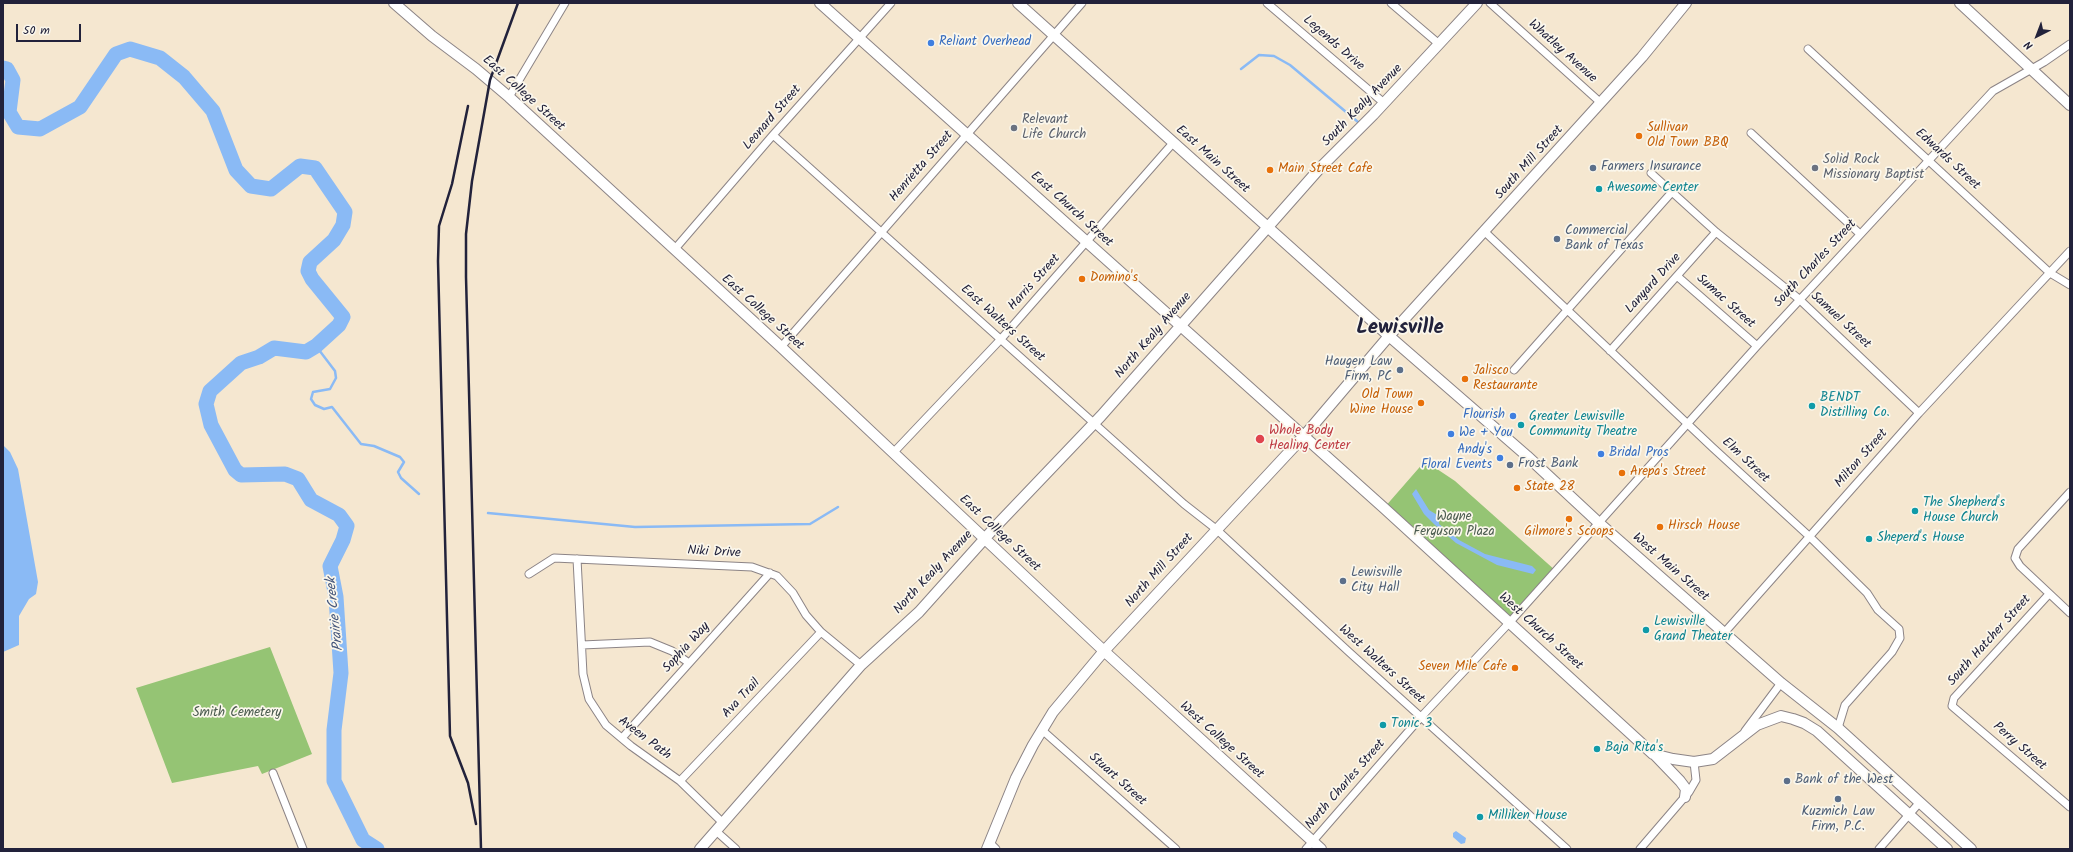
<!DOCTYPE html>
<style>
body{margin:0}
#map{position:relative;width:2073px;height:852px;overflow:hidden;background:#f5e7d0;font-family:Kalam,sans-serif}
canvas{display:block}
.frame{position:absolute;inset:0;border:4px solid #22223b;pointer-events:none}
.north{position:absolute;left:2017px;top:16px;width:40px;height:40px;-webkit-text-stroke:3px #fbf7ec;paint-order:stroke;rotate:222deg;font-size:11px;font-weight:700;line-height:16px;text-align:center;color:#22223b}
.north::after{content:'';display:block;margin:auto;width:14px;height:18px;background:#22223b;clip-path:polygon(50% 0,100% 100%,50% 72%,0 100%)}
.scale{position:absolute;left:16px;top:24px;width:65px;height:18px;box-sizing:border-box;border:2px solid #22223b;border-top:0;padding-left:5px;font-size:12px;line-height:14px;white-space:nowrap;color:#22223b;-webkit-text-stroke:3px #fbf7ec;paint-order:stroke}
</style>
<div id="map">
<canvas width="2073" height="852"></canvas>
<div class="frame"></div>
<div class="north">N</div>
<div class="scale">50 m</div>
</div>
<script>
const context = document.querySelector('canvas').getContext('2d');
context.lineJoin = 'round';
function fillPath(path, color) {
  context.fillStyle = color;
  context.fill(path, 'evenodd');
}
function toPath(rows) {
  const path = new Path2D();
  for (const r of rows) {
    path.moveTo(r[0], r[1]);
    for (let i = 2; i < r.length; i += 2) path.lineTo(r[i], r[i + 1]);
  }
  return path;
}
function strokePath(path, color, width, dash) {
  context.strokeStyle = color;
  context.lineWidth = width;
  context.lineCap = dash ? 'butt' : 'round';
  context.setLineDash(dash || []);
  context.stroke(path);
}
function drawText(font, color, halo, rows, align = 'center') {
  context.font = font + ' Kalam,sans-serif';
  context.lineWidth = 3.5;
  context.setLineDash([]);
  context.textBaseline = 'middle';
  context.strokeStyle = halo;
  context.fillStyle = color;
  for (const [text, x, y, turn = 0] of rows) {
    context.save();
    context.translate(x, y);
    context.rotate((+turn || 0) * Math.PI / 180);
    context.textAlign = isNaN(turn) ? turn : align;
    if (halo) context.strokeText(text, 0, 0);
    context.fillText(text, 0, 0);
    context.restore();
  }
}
fillPath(toPath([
 [1425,461,1455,481,1556,571,1510,622,1384,508],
 [270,647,312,754,262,774,258,766,172,783,136,688]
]), '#95c474');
fillPath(toPath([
 [3,445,10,452,18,469,38,582,36,594,29,599,19,616,19,645,3,652],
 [1416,489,1429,510,1439,516,1439,524,1459,540,1485,554,1532,566,1536,570,1533,574,1497,565,1456,543,1435,525,1424,514,1412,494],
 [1456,831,1466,838,1465,843,1461,844,1453,837,1453,833]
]), '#8abaf5');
strokePath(toPath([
 [1241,69,1259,55,1274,56,1290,65,1358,122],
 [316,346,335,371,336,378,330,389,313,392,311,399,315,405,324,409,332,407,361,444,374,446,400,457,404,462,398,472,401,478,419,494],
 [488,513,635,527,810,524,838,507]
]), '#8abaf5', 2.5);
strokePath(toPath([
 [3,68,7,69,13,80,9,112,18,127,40,129,80,107,116,54,130,49,160,58,184,77,213,111,236,170,251,186,271,189,300,166,315,168,345,212,343,225,334,240,310,262,308,271,312,279,343,317,339,325,316,346,306,352,274,348,259,357,241,363,210,391,206,404,211,425,235,470,241,475,285,474,298,479,311,500,339,515,347,526,343,540,330,566,336,597,341,673,334,730,334,781,363,840,377,849]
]), '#8abaf5', 15);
const street = toPath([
 [1267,3,1384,103],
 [1391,3,1439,44],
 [1490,3,1601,103],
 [1808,49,2050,273,2070,285],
 [509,97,565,3],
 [1751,133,1860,234],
 [773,135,1184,504,1216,529,1349,652,1567,849],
 [1651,173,1716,232,1799,299,1919,413],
 [1485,232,1712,447,1810,537,1867,593,1878,610,1899,629,1900,638,1892,652,1845,705,1838,728],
 [674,250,773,135,891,3],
 [1677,276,1757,346],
 [781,347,1082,3],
 [1610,351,1716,232],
 [1514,370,1672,192],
 [894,452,1001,339,1173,143],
 [2070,492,2018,549,2015,558,2020,566,2070,613],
 [577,559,583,674,589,699,606,725,631,746,680,781,723,823],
 [529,574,554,558,752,567,777,576,793,593,806,615,821,632,861,665],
 [2049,594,1954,698,1952,706,2070,807],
 [1724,633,1919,413,2070,251],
 [582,645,650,642,672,651,689,663],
 [1042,730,1176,849],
 [1745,731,1781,683],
 [622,738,770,573],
 [273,773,303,849],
 [680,781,821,632],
 [716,831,736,849],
 [989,842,996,849],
 [1306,849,1421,717,1510,622,1757,346,1993,91,2044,62,2070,44],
 [1640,849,1689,792,1696,780,1694,762],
 [1879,849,1920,802]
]);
const secondary = toPath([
 [394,3,432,36,476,69,509,97,781,347,1104,651,1321,849],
 [820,3,1384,508,1653,754,1673,759,1694,762,1713,759,1757,725,1781,716,1793,719,1804,723,1817,731,1947,849],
 [1018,3,1389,336,1527,456,1599,523,1781,683,1838,728,1971,849],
 [1960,3,2070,105],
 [1655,755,1680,781,1686,789,1685,797],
 [700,849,861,665,919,612,996,526,1101,416,1320,168,1373,115,1477,3],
 [987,849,1016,778,1033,745,1053,712,1104,651,1304,436,1389,336,1642,57,1686,3]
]);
strokePath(street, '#8c8486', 9);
strokePath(secondary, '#8c8486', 12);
strokePath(street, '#fff', 7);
strokePath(secondary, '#fff', 10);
strokePath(toPath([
 [468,106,452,184,439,226,438,261,450,736,468,783,476,824],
 [481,849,466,277,466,234,472,181,490,80,518,3]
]), '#22223b', 2.5);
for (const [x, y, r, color] of [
 [931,43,4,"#3f7fe0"],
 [1014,128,4,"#6b7280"],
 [1639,136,4,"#e8710a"],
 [1593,168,4,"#5c6f8a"],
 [1815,168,4,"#6b7280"],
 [1270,170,4,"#e8710a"],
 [1599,189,4,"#0f9aa8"],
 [1557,239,4,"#5c6f8a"],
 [1082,279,4,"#e8710a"],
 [1400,370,4,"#5c6f8a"],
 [1465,379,4,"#e8710a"],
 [1421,403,4,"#e8710a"],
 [1812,406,4,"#0f9aa8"],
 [1513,416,4,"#3f7fe0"],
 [1521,425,4,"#0f9aa8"],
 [1451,434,4,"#3f7fe0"],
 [1260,439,5,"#e0444e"],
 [1601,454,4,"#3f7fe0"],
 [1500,458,4,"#3f7fe0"],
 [1510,465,4,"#5c6f8a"],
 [1622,473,4,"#e8710a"],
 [1517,488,4,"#e8710a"],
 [1915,511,4,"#0f9aa8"],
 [1569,519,4,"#e8710a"],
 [1660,527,4,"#e8710a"],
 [1869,539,4,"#0f9aa8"],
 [1343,581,4,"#5c6f8a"],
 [1646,630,4,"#0f9aa8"],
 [1515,668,4,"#e8710a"],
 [1383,725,4,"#0f9aa8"],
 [1597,749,4,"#0f9aa8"],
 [1787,781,4,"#5c6f8a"],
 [1838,799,4,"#5c6f8a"],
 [1480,817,4,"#0f9aa8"]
]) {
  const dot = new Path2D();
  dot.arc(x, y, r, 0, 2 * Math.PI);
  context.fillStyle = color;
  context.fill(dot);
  strokePath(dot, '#fbf7ec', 1.5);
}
drawText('13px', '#366cbe', '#fbf7ec', [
 ["Reliant Overhead",939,43],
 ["Flourish",1505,416,"right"],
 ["We + You",1459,434],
 ["Andy's",1492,451,"right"],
 ["Floral Events",1492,466,"right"],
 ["Bridal Pros",1609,454]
], 'left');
drawText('13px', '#22223b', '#fbf7ec', [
 ["Legends Drive",1333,44,41],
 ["Whatley Avenue",1562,52,42],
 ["East College Street",523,94,42],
 ["South Kealy Avenue",1363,106,-46],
 ["Leonard Street",773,118,-49],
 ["East Main Street",1212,160,42],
 ["Edwards Street",1947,160,43],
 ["South Mill Street",1530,163,-48],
 ["Henrietta Street",922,167,-49],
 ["East Church Street",1071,210,42],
 ["South Charles Street",1816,264,-47],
 ["Harris Street",1035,283,-48],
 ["Lanyard Drive",1654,284,-48],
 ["Sumac Street",1725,302,42],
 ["East College Street",762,313,42],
 ["Samuel Street",1840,321,43],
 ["East Walters Street",1002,324,42],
 ["North Kealy Avenue",1154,336,-49],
 ["Milton Street",1862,459,-49],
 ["Elm Street",1745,461,43],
 ["East College Street",999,534,43],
 ["Niki Drive",714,553,3],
 ["West Main Street",1670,568,41],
 ["North Mill Street",1160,571,-48],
 ["North Kealy Avenue",934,573,-47],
 ["West Church Street",1540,632,42],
 ["South Hatcher Street",1990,641,-48],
 ["Sophia Way",687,648,-48],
 ["West Walters Street",1381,665,42],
 ["Ava Trail",742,699,-47],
 ["Aveen Path",644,739,37],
 ["West College Street",1221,741,42],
 ["Perry Street",2019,747,41],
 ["Stuart Street",1117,780,42],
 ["North Charles Street",1346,785,-49]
]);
drawText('13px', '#5b616d', '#fbf7ec', [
 ["Relevant",1022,121],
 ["Life Church",1022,136],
 ["Solid Rock",1823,161],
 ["Missionary Baptist",1823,176]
], 'left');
drawText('13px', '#c56008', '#fbf7ec', [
 ["Sullivan",1647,129],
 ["Old Town BBQ",1647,144],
 ["Main Street Cafe",1278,170],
 ["Domino's",1090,279],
 ["Jalisco",1473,372],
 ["Restaurante",1473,387],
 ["Old Town",1413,396,"right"],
 ["Wine House",1413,411,"right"],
 ["Arepa's Street",1630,473],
 ["State 28",1525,488],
 ["Hirsch House",1668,527],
 ["Gilmore's Scoops",1569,533,"center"],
 ["Seven Mile Cafe",1507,668,"right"]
], 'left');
drawText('13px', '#4e5e75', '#fbf7ec', [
 ["Farmers Insurance",1601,168],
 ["Commercial",1565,232],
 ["Bank of Texas",1565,247],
 ["Haugen Law",1392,363,"right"],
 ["Firm, PC",1392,378,"right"],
 ["Frost Bank",1518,465],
 ["Lewisville",1351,574],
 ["City Hall",1351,589],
 ["Bank of the West",1795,781],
 ["Kuzmich Law",1838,813,"center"],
 ["Firm, P.C.",1838,828,"center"]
], 'left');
drawText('13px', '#0d838f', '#fbf7ec', [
 ["Awesome Center",1607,189],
 ["BENDT",1820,399],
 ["Distilling Co.",1820,414],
 ["Greater Lewisville",1529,418],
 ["Community Theatre",1529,433],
 ["The Shepherd's",1923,504],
 ["House Church",1923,519],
 ["Sheperd's House",1877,539],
 ["Lewisville",1654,623],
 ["Grand Theater",1654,638],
 ["Tonic 3",1391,725],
 ["Baja Rita's",1605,749],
 ["Milliken House",1488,817]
], 'left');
drawText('13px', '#be3a42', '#fbf7ec', [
 ["Whole Body",1269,432],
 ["Healing Center",1269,447]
], 'left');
drawText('13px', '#4a5b4f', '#fbf7ec', [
 ["Wayne",1454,518],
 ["Ferguson Plaza",1454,533],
 ["Smith Cemetery",237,714]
]);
drawText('italic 14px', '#46577c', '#fbf7ec', [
 ["Prairie Creek",336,614,-96]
]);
drawText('bold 21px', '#22223b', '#fbf7ec', [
 ["Lewisville",1400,329]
]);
</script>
